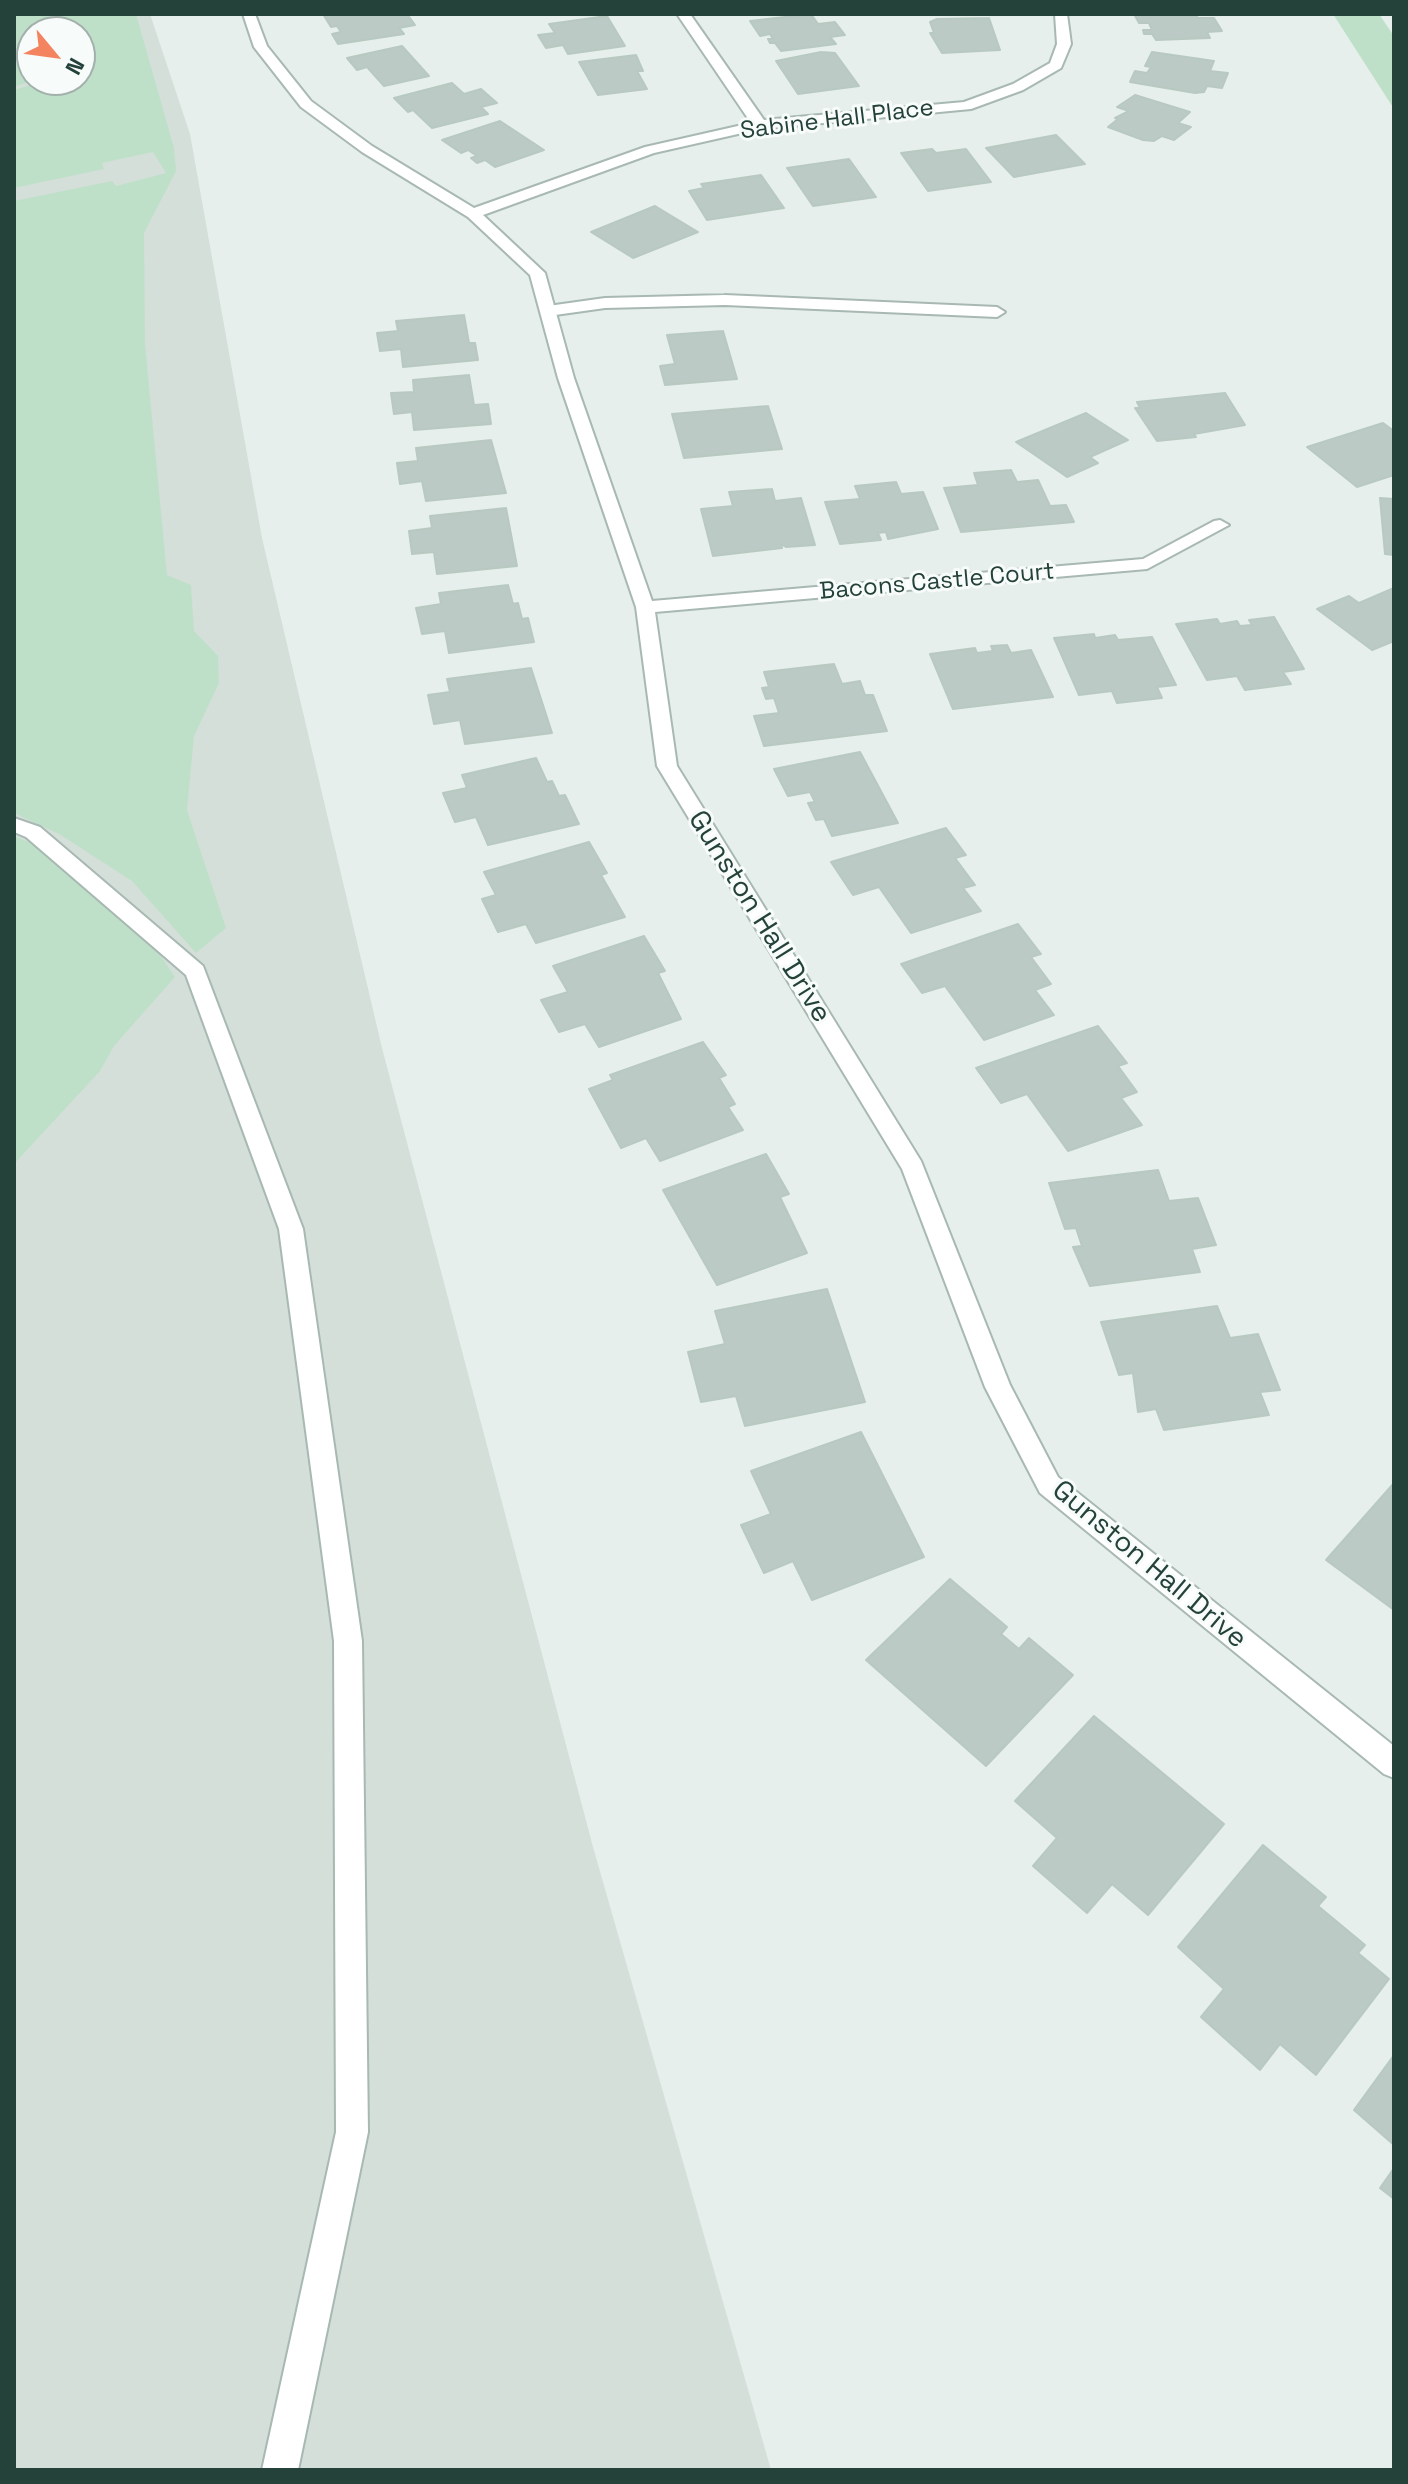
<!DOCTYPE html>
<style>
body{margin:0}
#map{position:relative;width:1408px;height:2484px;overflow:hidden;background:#e6efeb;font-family:"Space Grotesk",sans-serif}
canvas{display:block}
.frame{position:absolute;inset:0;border:16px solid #24423a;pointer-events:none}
.north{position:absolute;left:16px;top:16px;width:80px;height:80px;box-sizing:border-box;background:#f7fbf9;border:2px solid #a3b1ad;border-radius:50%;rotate:119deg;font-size:22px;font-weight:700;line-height:32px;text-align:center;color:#24423a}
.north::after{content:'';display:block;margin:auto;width:28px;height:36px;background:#f4845f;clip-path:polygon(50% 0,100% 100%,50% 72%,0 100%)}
</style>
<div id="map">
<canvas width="1408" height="2484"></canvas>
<div class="frame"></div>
<div class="north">N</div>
</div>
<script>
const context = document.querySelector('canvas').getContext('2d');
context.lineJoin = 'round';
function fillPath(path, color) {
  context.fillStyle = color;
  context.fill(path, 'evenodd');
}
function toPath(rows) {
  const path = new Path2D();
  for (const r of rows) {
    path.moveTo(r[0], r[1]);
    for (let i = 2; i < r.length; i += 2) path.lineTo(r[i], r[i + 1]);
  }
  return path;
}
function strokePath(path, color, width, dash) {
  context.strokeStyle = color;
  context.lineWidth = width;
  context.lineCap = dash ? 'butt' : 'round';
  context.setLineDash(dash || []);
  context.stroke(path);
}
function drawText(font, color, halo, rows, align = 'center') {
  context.font = font + ' "Space Grotesk",sans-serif';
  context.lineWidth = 6;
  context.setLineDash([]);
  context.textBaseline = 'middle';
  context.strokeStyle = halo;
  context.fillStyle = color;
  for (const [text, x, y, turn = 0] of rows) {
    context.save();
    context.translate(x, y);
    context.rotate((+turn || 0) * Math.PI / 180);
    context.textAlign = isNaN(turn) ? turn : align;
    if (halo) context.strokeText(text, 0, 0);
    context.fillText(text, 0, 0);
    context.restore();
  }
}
fillPath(toPath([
 [14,14,150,14,190,134,262,538,382,1048,593,1847,771,2470,14,2470],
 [32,32,80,32,80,80,32,80]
]), '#d4dfda');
fillPath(toPath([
 [14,14,136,14,174,148,176,171,144,233,145,344,167,575,191,585,194,631,218,656,219,683,194,736,187,810,226,928,196,953,132,881,59,834,14,813,14,201,112,181,116,186,166,173,153,152,102,163,104,169,14,188,14,90,46,80,62,91,63,85,55,80,80,80,80,32,32,32,32,80,35,80,14,87],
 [1333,14,1379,14,1394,36,1394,109],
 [14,836,31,843,154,946,175,977,114,1046,100,1071,14,1164]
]), '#bfe0c8');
const building = toPath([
 [323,14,407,14,415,25,399,28,404,34,338,44,332,34,341,32,337,26,331,27,323,14],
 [811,14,818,24,835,22,845,35,830,37,836,44,781,51,775,43,770,43,768,39,773,39,770,34,760,36,750,21,811,14],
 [1134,14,1195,14,1198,18,1214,18,1222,31,1207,32,1210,38,1156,40,1152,34,1144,34,1143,30,1152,30,1149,23,1139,23,1134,14],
 [607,16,625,46,568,54,563,45,546,48,538,35,555,33,549,24,607,16],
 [989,18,1000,50,942,53,930,33,934,33,930,22,937,19,989,18],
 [402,46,429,76,384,86,367,67,357,70,347,58,402,46],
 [821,52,835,53,859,86,798,94,776,61,821,52],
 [1152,52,1214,61,1210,71,1228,73,1222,88,1207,86,1204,92,1195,93,1130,82,1135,71,1147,73,1151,67,1145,66,1152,52],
 [636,55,643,71,637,71,647,89,598,95,579,62,636,55],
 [452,83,464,94,481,89,497,103,481,107,488,114,432,128,413,110,408,112,394,98,452,83],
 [1135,95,1190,112,1178,123,1191,127,1174,140,1162,136,1154,141,1143,140,1108,127,1118,119,1115,118,1129,111,1117,107,1135,95],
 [500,121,544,150,495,167,485,160,477,163,471,158,477,156,468,150,461,153,442,140,500,121],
 [1056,135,1085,164,1014,177,986,148,1056,135],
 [932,149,936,153,966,149,991,182,928,191,901,153,932,149],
 [849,159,876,197,813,206,787,168,849,159],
 [761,175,784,208,707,220,689,191,704,188,701,184,761,175],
 [655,206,698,232,633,258,591,232,655,206],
 [464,315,469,343,475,343,478,360,403,367,401,349,380,351,377,333,398,331,396,321,464,315],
 [723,331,737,379,665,385,660,366,675,364,667,335,723,331],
 [469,375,474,405,488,404,491,424,414,430,412,412,394,414,391,393,414,392,413,380,469,375],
 [1225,393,1245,425,1194,434,1196,437,1157,441,1135,408,1140,408,1137,402,1225,393],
 [768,406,782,449,684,458,672,414,768,406],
 [1086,413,1128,440,1090,457,1098,463,1067,477,1016,442,1086,413],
 [1383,423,1394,431,1394,475,1357,487,1307,447,1383,423],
 [491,440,506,493,426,501,422,481,400,484,397,463,418,461,416,448,491,440],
 [1011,470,1017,482,1038,480,1050,506,1066,505,1074,522,961,532,944,488,978,485,974,473,1011,470],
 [896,482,901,494,923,492,938,529,888,539,886,532,878,533,881,540,840,544,825,502,860,499,855,486,896,482],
 [772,489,775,501,801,498,815,545,786,547,781,544,782,548,713,556,701,509,733,506,729,492,772,489],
 [1380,498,1394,499,1394,555,1385,554,1380,498],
 [506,508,517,566,437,574,434,552,412,554,409,531,432,528,430,516,506,508],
 [508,585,513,604,518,603,522,619,528,618,534,642,449,653,445,631,422,634,416,608,441,604,439,593,508,585],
 [1394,588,1394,641,1372,650,1317,609,1349,596,1359,603,1394,588],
 [1274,617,1304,669,1283,672,1291,684,1245,690,1237,676,1207,680,1176,624,1217,619,1220,624,1237,621,1240,626,1252,625,1249,620,1274,617],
 [1094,634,1095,638,1115,635,1118,640,1152,637,1176,685,1157,687,1162,698,1117,703,1112,691,1079,695,1054,638,1094,634],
 [1007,645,1011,653,1031,650,1053,697,953,709,930,654,975,648,977,653,993,651,991,646,1007,645],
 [834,664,842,684,860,681,865,695,873,695,887,731,764,746,754,716,779,713,774,698,766,699,762,688,769,687,764,672,834,664],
 [531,668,552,733,465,744,460,720,434,724,428,695,450,692,447,679,531,668],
 [860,752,898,823,832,836,824,819,816,820,808,803,815,802,810,792,788,796,774,769,860,752],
 [536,758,547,782,552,781,559,796,565,795,579,824,488,845,476,817,455,822,443,793,467,788,462,775,536,758],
 [946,828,966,855,955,858,975,885,963,888,981,911,911,933,879,887,853,895,831,862,946,828],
 [589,842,607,873,601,875,625,917,536,943,526,924,498,932,482,899,496,895,484,872,589,842],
 [1018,924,1041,954,1031,957,1051,984,1035,990,1054,1015,984,1040,945,986,922,993,901,964,1018,924],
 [644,936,665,971,658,973,681,1019,599,1047,585,1024,559,1032,541,1000,568,992,553,966,644,936],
 [1098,1026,1127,1063,1118,1066,1137,1092,1121,1098,1142,1125,1068,1151,1027,1094,1001,1103,976,1068,1098,1026],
 [703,1042,726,1075,719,1078,735,1104,728,1107,743,1130,660,1161,646,1138,621,1148,589,1089,613,1080,610,1075,703,1042],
 [766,1154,789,1194,780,1197,807,1253,717,1285,663,1190,766,1154],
 [1158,1170,1169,1201,1198,1198,1216,1245,1192,1249,1200,1272,1090,1286,1073,1247,1082,1246,1076,1228,1065,1229,1049,1183,1158,1170],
 [827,1289,865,1402,745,1426,736,1396,701,1402,688,1352,725,1344,715,1311,827,1289],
 [1217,1306,1230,1338,1258,1334,1280,1390,1260,1392,1269,1415,1164,1430,1156,1409,1138,1412,1133,1373,1119,1375,1101,1322,1217,1306],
 [861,1432,924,1557,812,1600,793,1561,764,1573,741,1525,771,1514,751,1471,861,1432],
 [1394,1483,1394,1610,1326,1560,1394,1483],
 [950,1579,1007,1627,1001,1634,1019,1649,1029,1638,1073,1675,986,1766,866,1660,950,1579],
 [1094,1716,1224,1824,1148,1915,1112,1884,1087,1913,1033,1866,1057,1838,1015,1801,1094,1716],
 [1263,1845,1326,1897,1318,1906,1365,1945,1358,1953,1389,1979,1316,2075,1280,2044,1260,2070,1201,2017,1224,1989,1178,1947,1263,1845],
 [1394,2055,1394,2145,1354,2110,1394,2055],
 [1394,2168,1394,2199,1380,2188,1394,2168]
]);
fillPath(building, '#bbcac4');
strokePath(building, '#b8c9c2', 2);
const service = toPath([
 [725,295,997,307,1005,312,997,317,725,305,605,308,548,316,540,311,548,306,605,298,725,295],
 [14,818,40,827,203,966,303,1229,362,1641,368,2132,298,2470,262,2470,336,2132,334,1641,279,1229,186,975,26,837,14,832,14,818]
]);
const minor = toPath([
 [243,14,255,14,267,46,311,101,372,146,474,208,645,147,751,123,677,14,690,14,764,120,964,102,1013,84,1050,63,1057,44,1055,14,1067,14,1071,44,1061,68,1023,90,971,109,760,129,654,153,483,215,545,273,574,378,652,601,1143,559,1214,521,1220,520,1229,525,1147,569,655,612,677,766,921,1161,1010,1385,1058,1477,1394,1746,1394,1778,1384,1774,1040,1493,985,1387,902,1169,657,766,636,607,558,378,530,275,468,217,362,152,301,107,254,47,243,14]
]);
strokePath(service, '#a8b8b2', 4);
strokePath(minor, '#a8b8b2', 4);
fillPath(service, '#fff');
fillPath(minor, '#fff');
drawText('24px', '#24423a', '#f7fbf9', [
 ["Sabine Hall Place",837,120,-7],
 ["Bacons Castle Court",937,582,-5]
]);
drawText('28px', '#24423a', '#f7fbf9', [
 ["Gunston Hall Drive",759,917,58],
 ["Gunston Hall Drive",1149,1565,40]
]);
</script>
